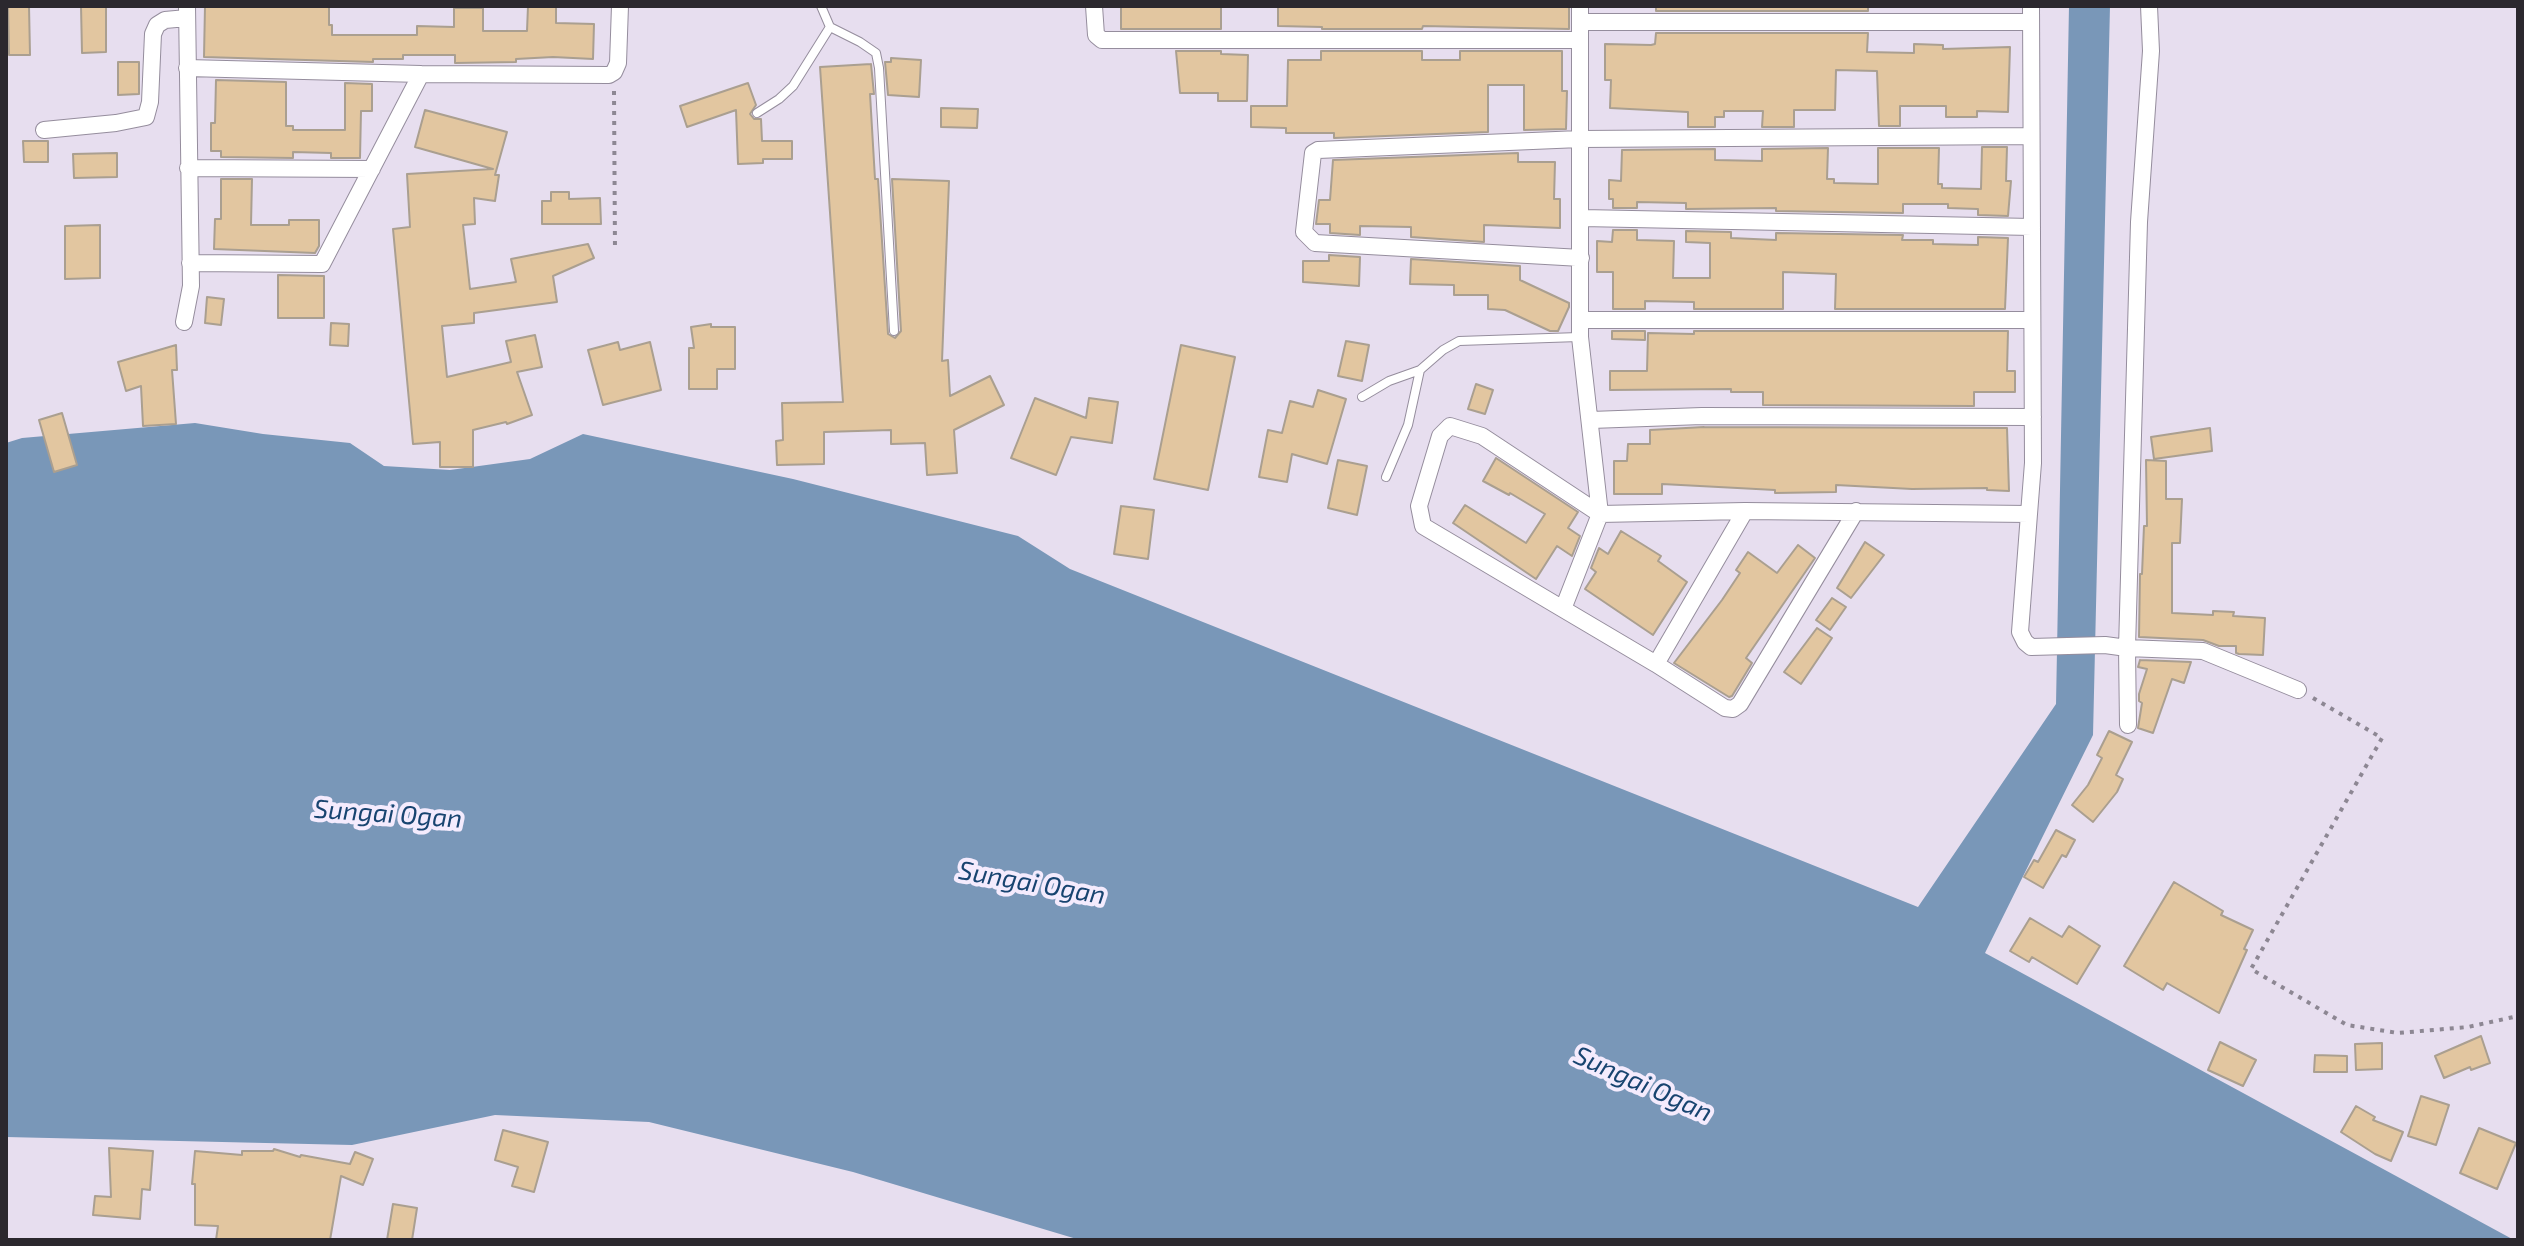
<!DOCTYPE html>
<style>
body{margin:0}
#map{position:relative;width:2524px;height:1246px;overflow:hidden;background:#e7deef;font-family:"Exo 2",sans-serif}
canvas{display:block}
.frame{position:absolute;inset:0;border:8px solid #2b282e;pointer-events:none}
</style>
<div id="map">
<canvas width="2524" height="1246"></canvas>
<div class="frame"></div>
</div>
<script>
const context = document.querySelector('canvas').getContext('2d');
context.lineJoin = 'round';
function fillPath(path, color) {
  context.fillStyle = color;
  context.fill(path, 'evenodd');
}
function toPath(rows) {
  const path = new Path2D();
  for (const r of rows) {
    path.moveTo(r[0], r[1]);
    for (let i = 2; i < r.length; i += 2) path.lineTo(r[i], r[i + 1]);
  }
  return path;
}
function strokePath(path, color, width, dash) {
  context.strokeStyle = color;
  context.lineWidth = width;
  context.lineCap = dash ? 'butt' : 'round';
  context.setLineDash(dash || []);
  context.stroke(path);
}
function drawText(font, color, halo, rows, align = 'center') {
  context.font = font + ' "Exo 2",sans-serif';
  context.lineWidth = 8;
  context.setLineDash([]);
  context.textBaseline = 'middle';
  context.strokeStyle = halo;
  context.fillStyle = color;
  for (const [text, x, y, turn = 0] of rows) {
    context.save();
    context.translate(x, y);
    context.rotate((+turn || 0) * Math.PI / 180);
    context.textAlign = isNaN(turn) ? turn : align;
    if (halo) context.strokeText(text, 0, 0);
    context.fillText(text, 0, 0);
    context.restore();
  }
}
fillPath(toPath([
 [2069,6,2110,6,2093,735,1985,953,2514,1240,1080,1240,853,1172,649,1122,495,1115,352,1145,6,1137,6,443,22,438,195,423,263,434,350,443,384,466,450,470,530,459,583,434,793,479,1018,536,1070,569,1918,907,2056,704]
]), '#7997b8');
const building = toPath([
 [8,6,29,6,30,55,9,55,8,6],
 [81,6,106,6,106,52,82,53,81,6],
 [205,6,329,6,329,25,332,25,332,35,417,35,417,26,454,27,454,8,483,8,483,31,527,31,528,6,556,6,556,23,594,24,593,59,553,57,516,59,516,62,455,63,455,55,403,55,403,59,373,59,373,62,204,57,205,6],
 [1121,6,1221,6,1221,29,1121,29,1121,6],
 [1278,6,1569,6,1569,29,1423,26,1422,29,1322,29,1322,27,1278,26,1278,6],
 [1656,6,1868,6,1868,11,1656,11,1656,6],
 [1656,33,1868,33,1867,52,1914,53,1914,44,1943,45,1943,49,2010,47,2008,112,1977,111,1977,117,1946,117,1946,106,1900,106,1900,126,1879,126,1877,71,1836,70,1835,110,1794,110,1794,127,1762,127,1763,111,1724,111,1724,117,1715,117,1715,127,1688,127,1688,112,1610,108,1611,80,1605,80,1605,44,1651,45,1655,44,1656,33],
 [1176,51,1221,51,1221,54,1248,55,1247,101,1218,101,1218,93,1180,93,1176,51],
 [1321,51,1422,51,1422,60,1460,60,1460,51,1562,51,1562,91,1567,91,1566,129,1524,130,1524,85,1488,85,1488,132,1334,138,1334,133,1286,133,1286,128,1251,127,1251,106,1287,106,1288,60,1321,60,1321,51],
 [891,58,921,60,919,97,888,95,885,62,891,62,891,58],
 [118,62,139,62,139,94,118,95,118,62],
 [871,64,874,94,870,94,875,179,878,179,888,334,895,338,901,331,892,179,949,181,942,361,948,360,950,396,990,376,1004,405,954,430,957,473,927,475,925,443,891,444,891,430,824,432,824,464,777,465,776,441,783,440,782,403,843,402,820,67,871,64],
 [216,80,286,82,286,126,293,126,293,130,345,130,345,83,372,84,372,111,361,111,360,158,331,158,331,153,293,152,293,158,221,157,221,151,211,151,211,123,215,123,216,80],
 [748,83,756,105,750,114,754,119,761,119,762,141,792,141,792,159,763,159,763,163,738,164,736,110,687,127,680,106,748,83],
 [941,108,978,109,977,128,941,127,941,108],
 [425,110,507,132,495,175,499,175,495,201,474,198,475,224,463,225,470,289,516,282,511,259,588,244,594,258,553,276,557,302,474,313,474,323,442,326,447,377,511,362,506,341,535,335,542,367,517,372,532,415,507,424,506,422,473,430,473,467,440,467,440,442,413,444,393,229,410,227,407,174,493,169,415,147,425,110],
 [23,141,48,141,48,162,24,162,23,141],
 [1982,147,2007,147,2006,181,2011,181,2008,216,1978,215,1978,209,1948,208,1948,204,1903,204,1903,213,1776,211,1776,208,1686,209,1686,203,1637,202,1637,208,1613,208,1613,199,1609,199,1609,180,1621,181,1622,150,1715,149,1715,160,1762,161,1762,149,1828,148,1827,179,1834,179,1834,183,1878,184,1878,148,1939,148,1938,184,1942,184,1942,188,1981,189,1982,147],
 [117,153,117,177,74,178,73,154,117,153],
 [1518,153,1518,162,1555,162,1554,199,1560,199,1560,228,1484,225,1484,242,1411,237,1411,227,1360,226,1360,235,1330,233,1330,224,1316,224,1319,200,1330,200,1333,160,1518,153],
 [221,179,252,179,251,225,289,225,289,220,319,220,319,246,315,253,214,249,215,219,221,219,221,179],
 [551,192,569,192,569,199,600,198,601,224,542,224,542,201,551,201,551,192],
 [100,225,100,278,65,279,65,226,100,225],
 [1613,230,1637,230,1637,240,1674,241,1673,278,1710,278,1710,243,1686,242,1686,231,1731,232,1731,238,1776,240,1776,233,1903,235,1902,240,1933,240,1933,244,1978,245,1978,237,2008,238,2005,309,1835,309,1836,274,1783,272,1783,309,1694,309,1694,302,1645,301,1645,309,1613,309,1613,272,1597,272,1597,241,1612,242,1613,230],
 [1329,255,1360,257,1359,286,1303,282,1303,261,1329,261,1329,255],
 [1411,259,1520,266,1520,280,1569,303,1569,307,1558,331,1550,331,1505,310,1488,309,1488,295,1454,295,1454,285,1410,284,1411,259],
 [278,275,324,276,324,318,278,318,278,275],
 [207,297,224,299,221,325,205,323,207,297],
 [331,323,349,324,348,346,330,345,331,323],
 [711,324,711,327,735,327,735,369,717,369,717,389,689,389,689,348,694,348,691,327,711,324],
 [1612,331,1645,331,1645,340,1612,339,1612,331],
 [1694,331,2008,331,2007,371,2015,371,2015,392,1974,392,1974,406,1763,405,1763,392,1731,392,1731,389,1610,390,1610,371,1647,371,1648,333,1694,334,1694,331],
 [1346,341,1369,345,1362,381,1338,376,1346,341],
 [618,342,620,350,650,342,661,390,603,405,588,350,618,342],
 [176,345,177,370,172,370,176,424,143,426,141,386,126,391,118,362,176,345],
 [1181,345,1235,357,1208,490,1154,479,1181,345],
 [1476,384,1493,390,1485,414,1468,409,1476,384],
 [1318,390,1346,399,1327,464,1292,454,1287,482,1259,477,1268,430,1282,433,1290,401,1313,407,1318,390],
 [1035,398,1086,418,1089,398,1118,402,1112,443,1071,437,1056,475,1011,458,1035,398],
 [62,413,77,465,54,472,39,420,62,413],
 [1704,427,2007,428,2009,491,1987,490,1987,488,1912,489,1836,485,1836,492,1775,493,1775,490,1662,484,1662,494,1614,494,1614,461,1627,461,1628,444,1650,444,1650,430,1704,427],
 [2210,428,2212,451,2154,459,2151,437,2210,428],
 [1496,458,1578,512,1568,528,1580,536,1572,556,1557,546,1536,579,1453,523,1465,505,1526,543,1545,514,1510,493,1509,495,1483,481,1496,458],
 [1338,460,1367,466,1357,515,1328,508,1338,460],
 [2146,460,2166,461,2166,499,2182,499,2180,543,2172,543,2172,613,2213,615,2213,611,2234,612,2233,616,2265,618,2263,655,2239,654,2236,653,2236,646,2219,646,2203,640,2139,637,2140,574,2142,574,2144,526,2147,526,2146,460],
 [1121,506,1154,510,1148,559,1114,554,1121,506],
 [1621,531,1661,556,1658,561,1687,582,1653,635,1585,589,1596,572,1591,568,1599,548,1608,554,1621,531],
 [1865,542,1884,555,1851,598,1837,588,1865,542],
 [1798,545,1815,558,1746,658,1752,663,1732,696,1729,697,1674,663,1722,600,1740,573,1736,570,1748,552,1777,573,1798,545],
 [1832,598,1846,607,1830,630,1816,620,1832,598],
 [1817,628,1832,638,1801,684,1784,672,1817,628],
 [2140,660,2191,662,2184,683,2172,679,2153,733,2138,728,2142,703,2139,701,2139,694,2147,669,2138,667,2140,660],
 [2109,731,2132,742,2116,775,2123,779,2117,792,2093,822,2072,805,2088,785,2102,758,2097,755,2109,731],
 [2056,830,2075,840,2066,857,2062,855,2043,888,2024,877,2034,860,2038,862,2056,830],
 [2174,882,2223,911,2221,915,2253,930,2244,949,2247,950,2219,1013,2167,983,2163,990,2124,966,2174,882],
 [2030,918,2062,937,2069,926,2100,946,2077,984,2032,957,2029,962,2010,951,2030,918],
 [2481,1036,2490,1063,2471,1070,2470,1067,2444,1078,2435,1056,2481,1036],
 [2220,1042,2256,1060,2243,1086,2208,1070,2220,1042],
 [2382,1043,2382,1069,2356,1070,2355,1044,2382,1043],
 [2315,1055,2347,1056,2347,1072,2314,1072,2315,1055],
 [2421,1096,2449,1105,2436,1145,2408,1136,2421,1096],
 [2356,1106,2375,1117,2373,1120,2403,1132,2391,1161,2375,1154,2341,1132,2356,1106],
 [2479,1128,2516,1143,2497,1189,2460,1173,2479,1128],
 [503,1130,548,1142,534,1192,512,1186,518,1167,495,1160,503,1130],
 [109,1148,153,1151,150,1190,142,1189,140,1219,93,1215,95,1196,111,1197,109,1148],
 [274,1149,300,1157,301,1155,350,1164,355,1152,373,1159,363,1185,341,1176,330,1240,216,1240,218,1226,195,1225,195,1184,192,1184,195,1151,242,1155,242,1151,273,1151,274,1149],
 [393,1204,417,1208,412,1240,387,1240,393,1204]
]);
fillPath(building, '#e2c6a0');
strokePath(building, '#aa9f90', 2);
const lane = toPath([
 [821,6,830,27,860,42,876,53,879,68,894,331],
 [757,113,779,99,793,86,830,27],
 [1362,397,1389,381,1420,370],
 [1386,477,1408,425,1420,370,1443,350,1459,341,1579,337]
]);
const street = toPath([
 [1094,6,1096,35,1102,40,1579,40],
 [1580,6,1580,337,1600,514,1745,511,2029,514,2033,463,2031,6],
 [1580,22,2031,22],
 [187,68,421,74],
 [44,130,116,123,146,117,150,102,153,34,157,25,165,20,187,18],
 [188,168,372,169],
 [1582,218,2032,227],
 [1581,258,1315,243,1304,232,1313,153,1318,150,1580,139,2031,136],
 [190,263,322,264,421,74,609,75,614,72,618,63,620,6],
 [1581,320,2032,320],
 [184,322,191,286,187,6],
 [1591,420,1702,416,2033,417],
 [2029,514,2020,632,2025,642,2031,647,2105,645,2127,648,2139,222,2151,51,2149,6],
 [1563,609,1600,514,1482,436,1450,426,1440,436,1419,506,1423,526,1563,609,1656,664,1725,708,1733,709,1740,704,1856,511],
 [1656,664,1745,511],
 [2128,725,2127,648,2203,651,2298,690]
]);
strokePath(lane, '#958d9d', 10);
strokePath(street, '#958d9d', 18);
strokePath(toPath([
 [614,91,615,251],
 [2313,698,2382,738,2251,969,2347,1025,2398,1033,2468,1027,2518,1016]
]), '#8d8793', 4, [4, 6]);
strokePath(lane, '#fff', 8);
strokePath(street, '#fff', 16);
drawText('italic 26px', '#184470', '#f4ebfd', [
 ["Sungai Ogan",388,814,4],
 ["Sungai Ogan",1032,883,10],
 ["Sungai Ogan",1643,1084,24]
]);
</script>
